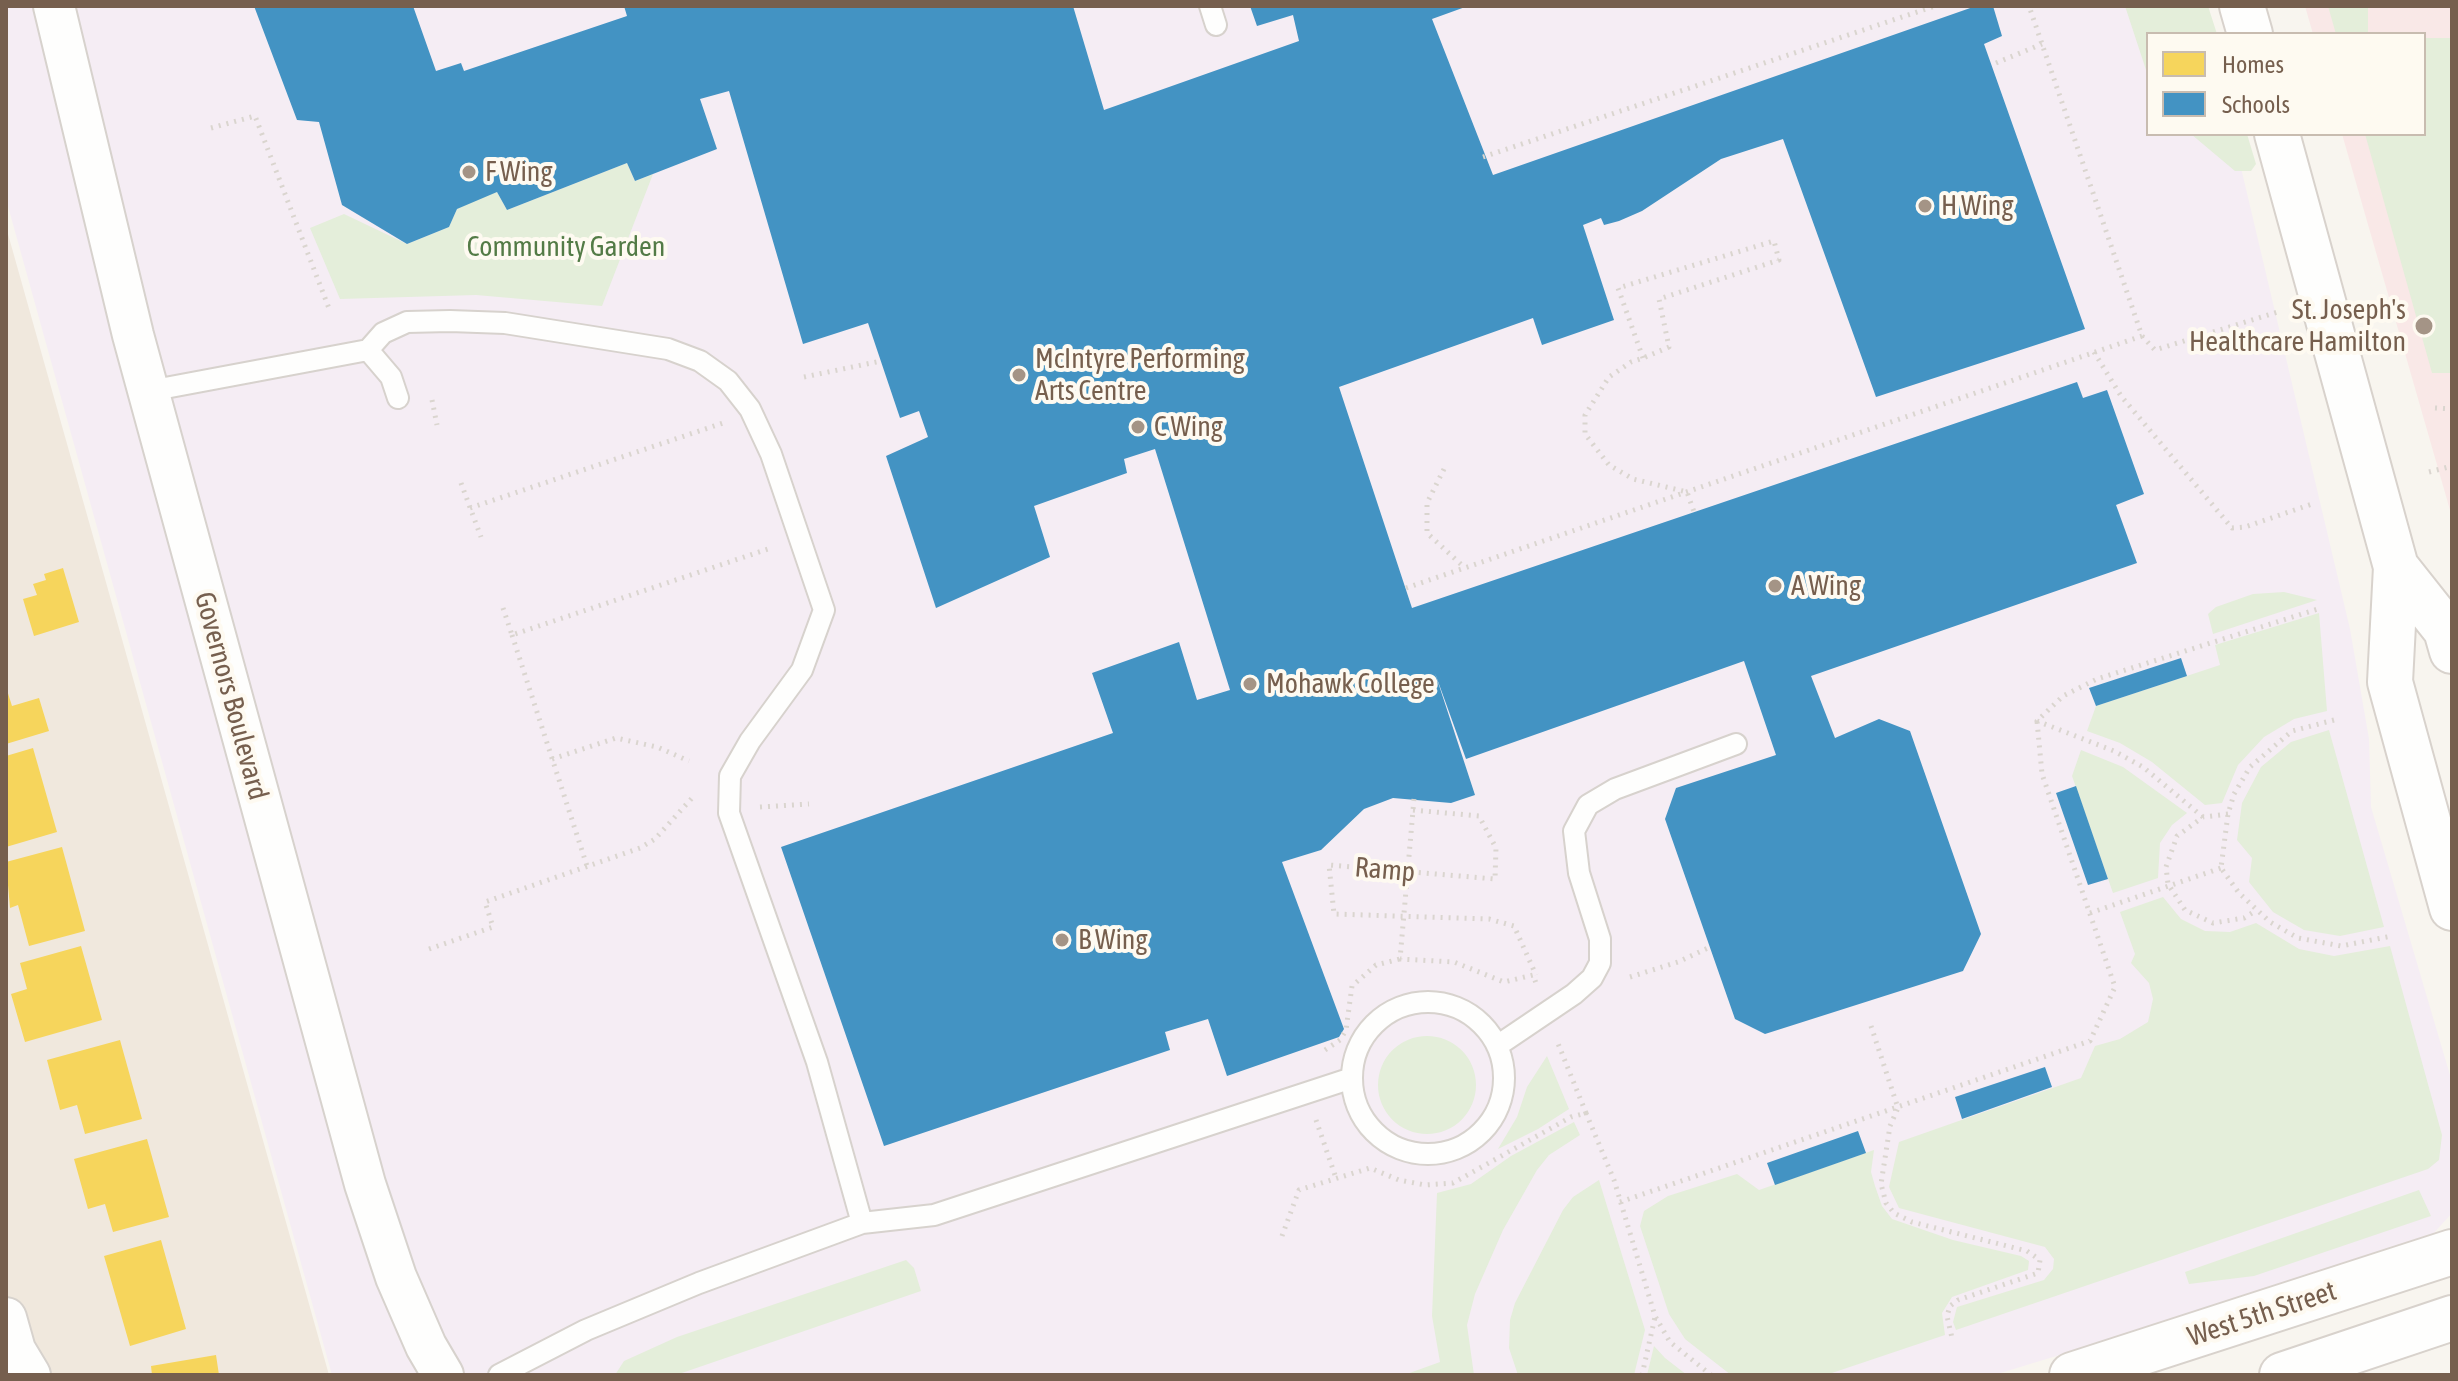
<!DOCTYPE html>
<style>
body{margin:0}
#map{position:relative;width:2458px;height:1381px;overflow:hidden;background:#f8f5ef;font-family:"Asap Condensed",sans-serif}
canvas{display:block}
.frame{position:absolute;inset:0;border:8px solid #765f4e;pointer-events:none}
.legend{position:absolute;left:2146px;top:32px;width:280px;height:104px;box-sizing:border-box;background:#fefaf1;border:2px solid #c8bcb0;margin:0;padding:10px 14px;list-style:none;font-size:24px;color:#765f4e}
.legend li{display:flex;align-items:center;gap:16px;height:40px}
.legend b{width:40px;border:2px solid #c8bcb0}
</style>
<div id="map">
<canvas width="2458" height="1381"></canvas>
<div class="frame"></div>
<ul class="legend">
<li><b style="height:22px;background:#f6d55c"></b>Homes</li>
<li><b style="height:22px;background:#4393c3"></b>Schools</li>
</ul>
</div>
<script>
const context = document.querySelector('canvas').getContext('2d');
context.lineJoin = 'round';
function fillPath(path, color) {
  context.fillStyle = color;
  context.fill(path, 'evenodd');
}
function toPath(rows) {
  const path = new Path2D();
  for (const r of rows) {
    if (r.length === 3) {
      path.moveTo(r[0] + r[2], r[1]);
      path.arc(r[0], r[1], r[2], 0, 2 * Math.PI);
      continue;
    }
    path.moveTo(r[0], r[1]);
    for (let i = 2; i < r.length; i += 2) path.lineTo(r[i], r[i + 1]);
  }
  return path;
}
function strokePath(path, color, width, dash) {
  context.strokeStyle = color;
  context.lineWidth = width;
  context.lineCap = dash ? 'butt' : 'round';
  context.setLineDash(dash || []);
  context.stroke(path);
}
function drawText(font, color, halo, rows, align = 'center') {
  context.font = font + ' "Asap Condensed",sans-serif';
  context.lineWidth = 8;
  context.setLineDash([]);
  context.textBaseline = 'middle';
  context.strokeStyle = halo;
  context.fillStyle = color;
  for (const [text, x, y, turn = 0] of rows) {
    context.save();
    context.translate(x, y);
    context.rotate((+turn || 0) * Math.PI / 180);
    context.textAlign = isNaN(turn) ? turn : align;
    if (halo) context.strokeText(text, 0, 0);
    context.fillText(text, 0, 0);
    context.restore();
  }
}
fillPath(toPath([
 [6,227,329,1375,6,1375]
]), '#f0e8dd');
fillPath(toPath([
 [6,6,2205,6,2148,34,2148,134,2233,134,2350,629,2369,739,2371,807,2452,1082,2452,1213,2433,1234,2384,1256,1994,1375,332,1375,6,199]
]), '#f5edf4');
fillPath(toPath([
 [2305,6,2452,6,2452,517,2342,134,2424,134,2424,34,2313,34]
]), '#f9e8e7');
fillPath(toPath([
 [2125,6,2208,6,2217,34,2148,34,2148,76],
 [2328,6,2368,6,2368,34,2336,34],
 [2424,38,2452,38,2452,373,2432,373,2365,134,2424,134],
 [2191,134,2247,134,2256,164,2251,171,2235,171],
 [627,163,635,181,653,174,602,306,476,295,340,299,310,228,344,214,407,244,449,227,457,209,482,196,497,192,507,210],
 [2284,592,2317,600,2213,634,2208,614,2216,607,2253,594],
 [2319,613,2327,711,2294,719,2264,737,2238,765,2222,803,2205,805,2152,762,2120,743,2087,731,2096,706,2220,665,2215,645],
 [2329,730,2384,927,2340,936,2304,930,2273,912,2249,882,2252,858,2237,840,2242,803,2261,767,2291,742],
 [2081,750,2123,767,2187,813,2172,825,2160,843,2158,878,2113,893,2072,776],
 [2163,897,2181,919,2205,931,2230,932,2256,923,2299,949,2334,956,2390,946,2442,1135,2439,1160,2428,1169,1956,1330,1953,1322,1957,1307,2044,1280,2053,1269,2054,1259,2045,1247,1899,1208,1889,1187,1899,1142,2081,1078,2095,1046,2120,1039,2148,1022,2153,999,2149,983,2131,963,2135,954,2120,912],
 [1427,1085,49],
 [1547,1056,1569,1109,1538,1129,1498,1149,1517,1117,1527,1087],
 [1574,1122,1580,1135,1549,1155,1537,1170,1503,1230,1475,1294,1467,1325,1474,1375,1404,1375,1440,1362,1432,1316,1437,1193,1471,1184,1511,1156],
 [1874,1150,1871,1172,1875,1186,1882,1206,1892,1219,1953,1240,2021,1256,2029,1261,2028,1270,1952,1297,1942,1313,1945,1335,1826,1375,1731,1375,1685,1339,1669,1314,1640,1226,1644,1211,1668,1196,1737,1174,1759,1190],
 [1599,1180,1645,1330,1634,1375,1518,1375,1509,1348,1510,1320,1515,1303,1563,1210,1573,1197],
 [2419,1190,2431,1216,2254,1276,2189,1284,2185,1272],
 [906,1260,914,1268,921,1291,676,1375,615,1375,624,1361,677,1337],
 [1654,1346,1665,1358,1687,1375,1647,1375]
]), '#e4eeda');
fillPath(toPath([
 [63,568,79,622,34,636,23,599,37,595,33,584,46,580,44,574],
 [6,687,12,706,39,698,49,731,6,744],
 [33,748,57,832,6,847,6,756],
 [62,847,85,931,29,946,18,905,10,908,6,862],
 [81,946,102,1020,25,1042,11,994,27,989,20,963],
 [120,1040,142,1119,85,1134,77,1105,60,1110,47,1060],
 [147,1139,169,1217,113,1232,105,1204,88,1209,74,1159],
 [161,1240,186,1329,130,1346,104,1256],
 [216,1355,219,1375,152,1375,151,1366]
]), '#f6d55c');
fillPath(toPath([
 [254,6,413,6,436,71,461,63,464,71,627,16,624,6,1073,6,1104,110,1299,41,1293,15,1257,26,1250,6,1468,6,1432,19,1493,175,1976,6,1993,6,2002,36,1984,44,2085,329,1876,397,1783,139,1721,159,1642,211,1619,221,1604,225,1601,218,1583,225,1614,320,1542,345,1533,318,1339,387,1412,608,2077,382,2083,398,2107,390,2144,494,2116,505,2137,563,1811,676,1835,738,1879,719,1910,731,1981,934,1963,971,1765,1034,1735,1019,1665,819,1676,788,1776,755,1744,661,1466,759,1435,673,1475,795,1451,803,1393,798,1364,809,1321,850,1282,862,1344,1029,1339,1037,1227,1076,1208,1019,1165,1032,1170,1050,884,1146,781,847,1113,733,1092,673,1179,642,1197,700,1230,690,1155,449,1124,459,1127,473,1034,506,1050,557,936,608,886,456,928,437,919,411,900,418,868,323,803,344,729,91,700,99,717,149,635,181,627,163,507,210,497,192,457,209,449,227,407,244,342,205,319,122,297,120],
 [2181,658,2187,676,2096,706,2089,688],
 [2076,786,2108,879,2088,885,2056,793],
 [2045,1067,2052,1087,1962,1119,1955,1097],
 [1858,1131,1866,1153,1775,1185,1767,1163]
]), '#4393c3');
const service = toPath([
 [1210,6,1216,25],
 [368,350,391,377,398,398],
 [149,391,368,350,383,333,407,322,450,321,505,323,668,349,700,361,728,381,750,409,771,454,824,610,802,670,750,741,730,776,729,813,817,1062,862,1223],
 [1428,1078,76],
 [1497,1046,1574,994,1592,978,1600,963,1600,939,1579,873,1574,831,1588,805,1615,789,1736,744],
 [499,1375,586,1330,699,1283,862,1223,934,1215,1352,1078]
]);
const minor = toPath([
 [54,6,133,335,365,1184,396,1277,426,1346,443,1375],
 [6,1318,15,1350,30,1375]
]);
const secondary = toPath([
 [2242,6,2250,34],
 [2277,134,2396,567,2390,682,2452,908],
 [2396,567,2446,630,2452,651],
 [2072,1375,2452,1252],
 [2282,1375,2452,1318]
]);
strokePath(service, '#d7d2cd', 24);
strokePath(minor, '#d7d2cd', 44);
strokePath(secondary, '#d8d2cc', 48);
strokePath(toPath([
 [1996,63,2042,44],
 [211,128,255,116,330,311],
 [1483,157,1935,6],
 [2142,336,2155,350,2281,311],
 [2094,352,2121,396,2232,528,2245,527,2315,503],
 [1643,358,1618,288,1774,241,1779,260,1659,299,1669,347,1643,358,1631,362,1609,377,1585,415,1585,434,1609,465,1633,479,1687,492,1694,512],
 [804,377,881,361],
 [432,400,437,425],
 [2435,408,2452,409],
 [1444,469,1427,503,1427,533,1465,568],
 [2429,472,2452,466],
 [461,483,481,537],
 [470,508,723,423],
 [1406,588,2142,336,2029,6],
 [503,608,512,635,768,549],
 [512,635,587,866],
 [2334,720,2292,731,2250,767,2234,794,2228,814,2221,868,2239,893,2270,922,2298,938,2341,946,2392,936],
 [552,759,616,738,657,747,689,761],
 [1414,799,1400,959,1454,962,1504,982,1533,975,1536,983],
 [760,807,809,804],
 [1413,810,1479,816,1496,848,1495,879,1329,865,1334,914,1489,919,1514,926,1536,975],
 [2228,814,2203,817,2177,836,2166,867,2168,884,2185,910,2213,923,2244,918,2257,910],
 [2203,817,2143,767,2114,751,2037,721,2063,696,2097,679,2321,608],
 [2090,913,2221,868],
 [429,949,493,927,485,902,640,848,655,839,692,798],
 [1630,977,1678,962,1710,947],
 [1871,1026,1898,1108,1890,1126,1881,1184,1886,1203,1894,1213,1912,1222,2027,1251,2040,1260,2038,1273,1958,1300,1950,1306,1947,1316,1952,1338],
 [1325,1050,1340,1040,1346,1030,1352,986,1376,965,1400,959],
 [1586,1113,1614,1180,1655,1316,1670,1342,1711,1375],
 [1316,1120,1336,1178],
 [1620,1202,2090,1041,2115,987,2042,774,2037,721],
 [1282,1236,1299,1190,1370,1168,1399,1180,1425,1185,1453,1183,1571,1117,1586,1113,1557,1041],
 [1642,1375,1655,1317]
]), '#dad5cf', 5, [2, 6]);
strokePath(service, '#fefefd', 20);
strokePath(minor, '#fefefd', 40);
strokePath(secondary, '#fefefd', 44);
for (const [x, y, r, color] of [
 [469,172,8,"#a49486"],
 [1925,206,8,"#a49486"],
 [2424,326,10,"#a49486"],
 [1019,375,8,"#a49486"],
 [1138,427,8,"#a49486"],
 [1775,586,8,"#a49486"],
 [1250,684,8,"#a49486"],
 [1062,940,8,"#a49486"]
]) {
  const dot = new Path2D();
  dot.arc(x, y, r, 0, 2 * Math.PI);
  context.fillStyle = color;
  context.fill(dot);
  strokePath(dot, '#fefaf1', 3);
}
drawText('28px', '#765f4e', '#fefaf1', [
 ["F Wing",485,172],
 ["H Wing",1941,206],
 ["St. Joseph's",2406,310,"right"],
 ["Healthcare Hamilton",2406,342,"right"],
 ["McIntyre Performing",1035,359],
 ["Arts Centre",1035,391],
 ["C Wing",1154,427],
 ["A Wing",1791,586],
 ["Mohawk College",1266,684],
 ["B Wing",1078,940]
], 'left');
drawText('28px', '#537b46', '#fefaf1', [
 ["Community Garden",566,247]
]);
drawText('28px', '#765f4e', '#fefaf1', [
 ["Governors Boulevard",231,696,75],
 ["Ramp",1385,870,5],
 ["West 5th Street",2262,1314,-18]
]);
</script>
